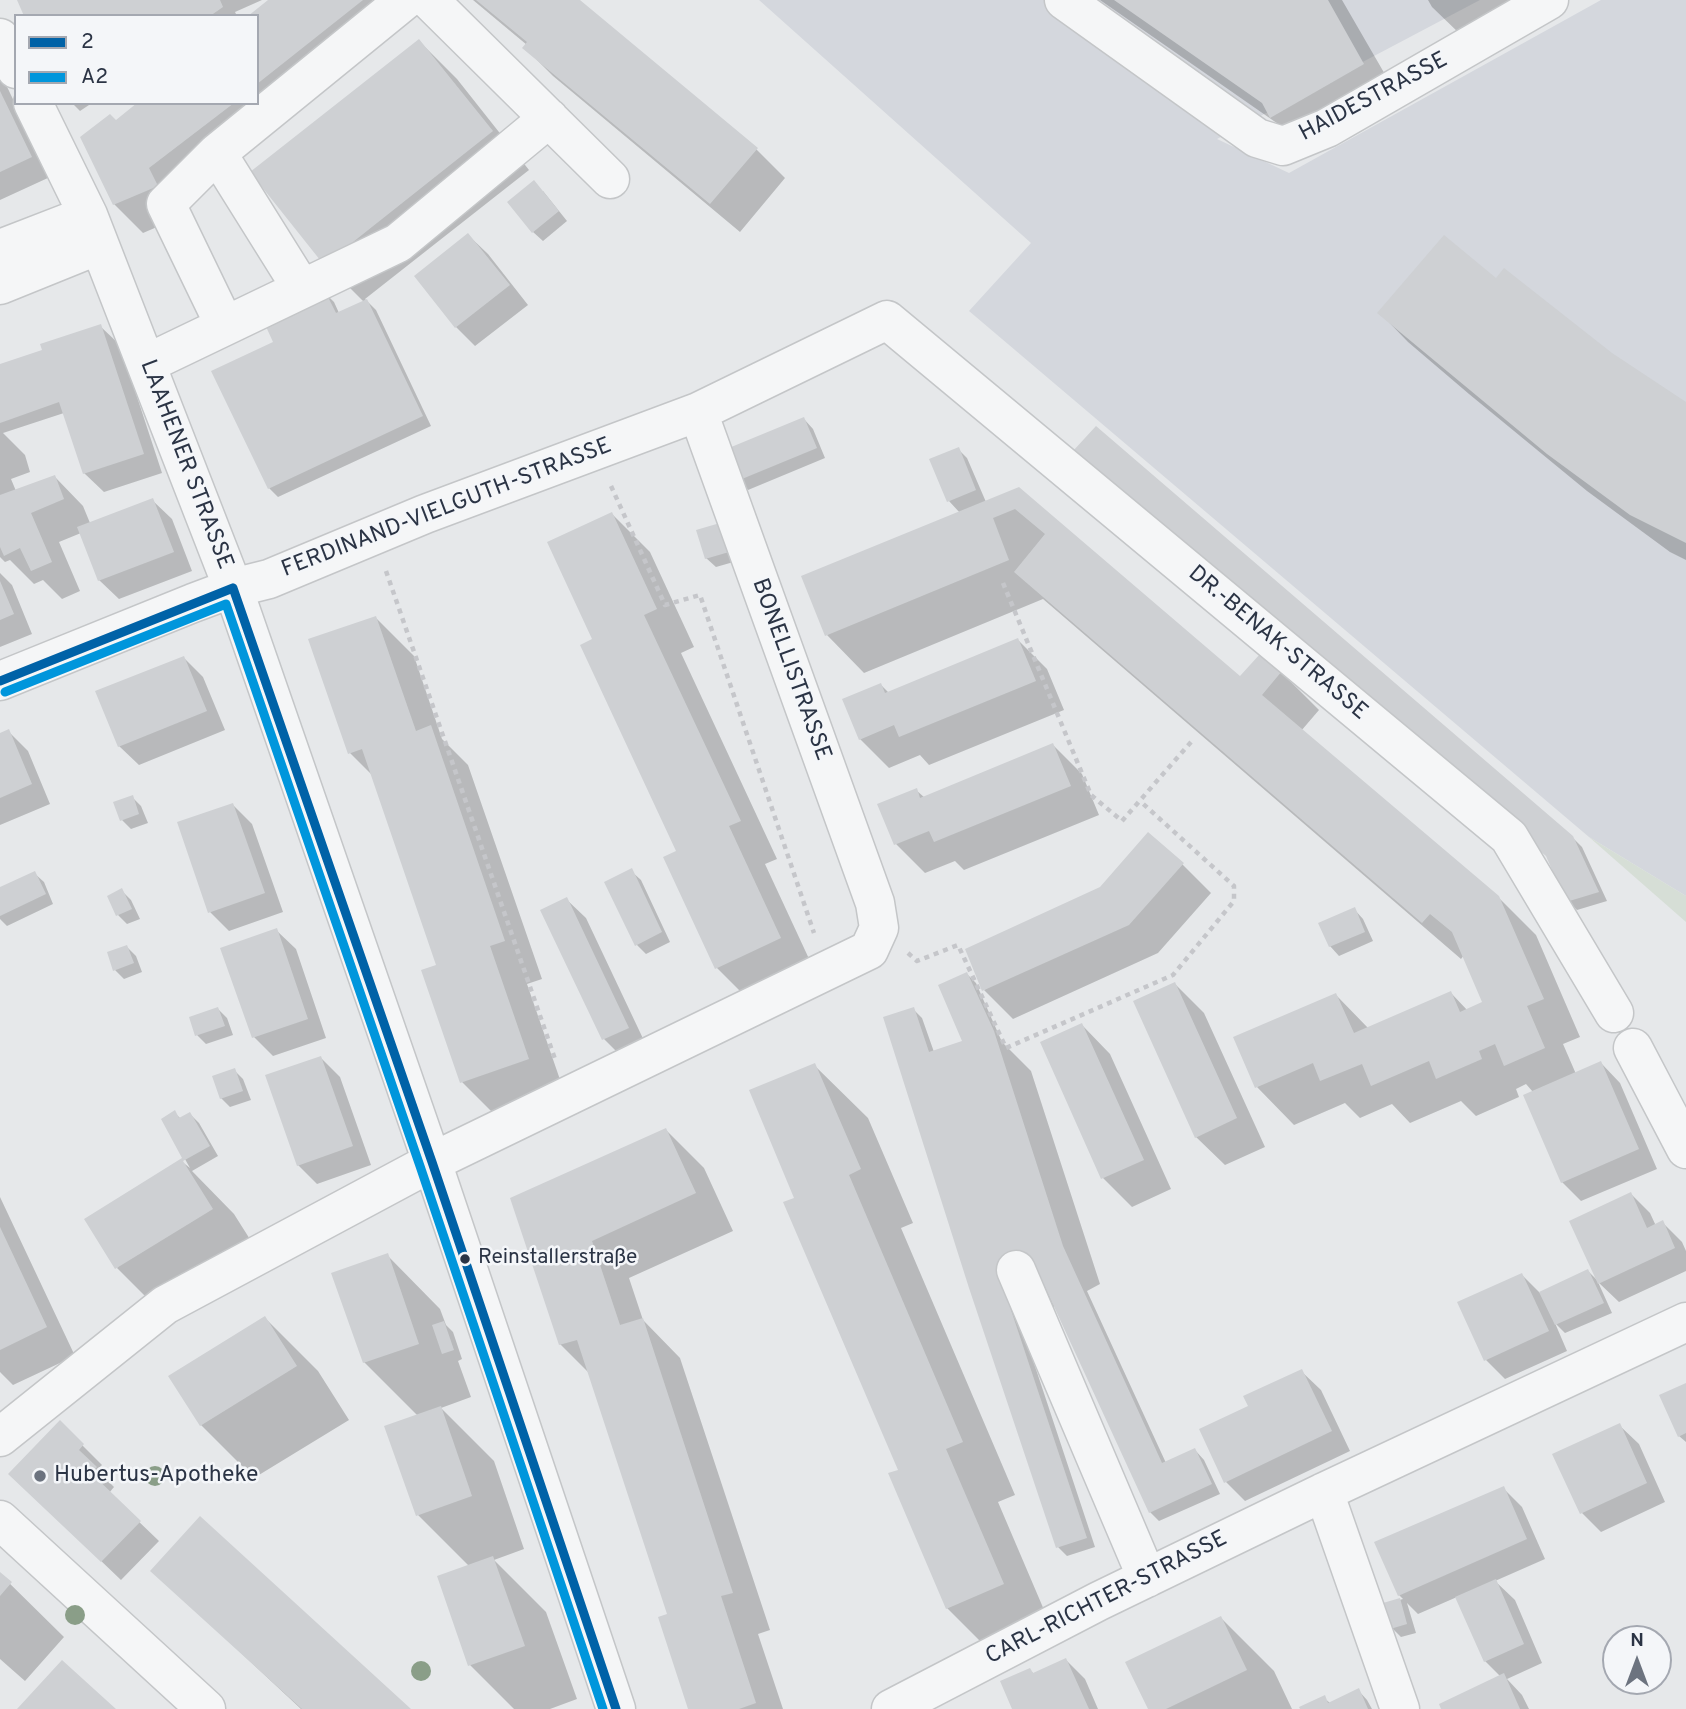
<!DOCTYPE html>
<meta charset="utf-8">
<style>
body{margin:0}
#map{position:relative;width:1686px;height:1709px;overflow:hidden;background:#e6e8ea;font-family:Overpass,sans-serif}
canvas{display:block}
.legend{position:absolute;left:14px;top:14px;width:245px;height:91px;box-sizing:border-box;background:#f4f6f9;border:2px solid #a4a8b1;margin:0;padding:9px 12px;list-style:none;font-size:21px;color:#2b3445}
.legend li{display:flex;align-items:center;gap:14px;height:35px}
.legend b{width:35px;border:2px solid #a4a8b1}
.north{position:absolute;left:1602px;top:1625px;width:70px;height:70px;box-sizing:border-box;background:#f4f6f9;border:2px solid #a4a8b1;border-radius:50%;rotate:0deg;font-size:19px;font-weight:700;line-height:28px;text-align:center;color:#2b3445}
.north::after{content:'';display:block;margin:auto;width:24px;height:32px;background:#6c737f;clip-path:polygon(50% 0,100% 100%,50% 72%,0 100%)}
</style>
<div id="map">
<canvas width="1686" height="1709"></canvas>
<ul class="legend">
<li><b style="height:9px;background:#0062a7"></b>2</li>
<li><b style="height:9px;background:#0096dc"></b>A2</li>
</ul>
<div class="north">N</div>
</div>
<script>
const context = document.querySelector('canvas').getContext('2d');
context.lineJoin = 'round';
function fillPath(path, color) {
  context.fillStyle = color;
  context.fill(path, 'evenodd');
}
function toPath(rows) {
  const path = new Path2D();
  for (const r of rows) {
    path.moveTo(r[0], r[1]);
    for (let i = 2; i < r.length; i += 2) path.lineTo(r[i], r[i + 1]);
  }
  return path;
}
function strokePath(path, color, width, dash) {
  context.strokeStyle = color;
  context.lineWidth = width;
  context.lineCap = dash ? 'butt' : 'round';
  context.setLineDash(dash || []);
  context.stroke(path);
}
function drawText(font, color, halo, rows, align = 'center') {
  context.font = font + ' Overpass,sans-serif';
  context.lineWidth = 5;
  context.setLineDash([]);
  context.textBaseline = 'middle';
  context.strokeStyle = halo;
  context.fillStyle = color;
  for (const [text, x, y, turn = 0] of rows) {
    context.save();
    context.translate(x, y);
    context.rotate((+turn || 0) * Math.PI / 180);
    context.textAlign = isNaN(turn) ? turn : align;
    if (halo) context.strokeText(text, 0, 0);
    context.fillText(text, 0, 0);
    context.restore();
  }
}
fillPath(toPath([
 [759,0,1480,0,1217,139,1289,173,1601,0,1686,0,1686,896,1589,837,969,311,1031,243]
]), '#d4d7dd');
fillPath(toPath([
 [1589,837,1686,896,1686,922]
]), '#d6ded6');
fillPath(toPath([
 [19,0,262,0,235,12,237,16,26,16],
 [270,0,372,0,394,27,177,198,185,215,143,233,114,204,116,122,140,103,257,103,257,16],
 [473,0,579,0,756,149,785,178,740,232,553,76,525,48,527,45],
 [1100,0,1342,0,1401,102,1281,126],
 [1428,0,1526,0,1461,35,1432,7],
 [419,41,457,79,529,170,365,299,376,310,431,426,278,497,269,488,276,342,325,293,334,302,339,313,364,302,325,263],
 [0,72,50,177,0,200],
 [72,103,92,103,80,111],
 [543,191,567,221,543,241,533,232],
 [468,235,488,254,528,305,475,346,456,327],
 [1496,280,1686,404,1686,560,1670,552,1587,491,1469,394,1408,342,1380,313],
 [100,326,120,345,162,473,104,492,84,473,64,413,3,433,25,455,30,472,11,479,16,491,55,477,83,506,90,523,152,500,172,519,192,571,119,599,99,580,81,533,59,542,80,591,62,599,43,580,34,584,10,560,5,562,0,557,0,365,41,352],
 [804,419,813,429,825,458,748,490,739,480],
 [958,449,967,458,986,502,1019,489,1240,679,1260,656,1281,672,1319,710,1301,731,1498,897,1536,935,1580,1037,1563,1044,1576,1074,1601,1063,1620,1083,1657,1169,1581,1201,1562,1182,1533,1092,1526,1084,1516,1089,1519,1097,1476,1116,1461,1101,1410,1123,1392,1104,1360,1118,1345,1103,1294,1125,1257,1087,1336,995,1369,1029,1451,993,1468,1011,1485,1003,1464,955,1461,959,1043,599,864,673,827,635,960,513,949,501],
 [612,514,650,552,694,647,681,653,777,859,765,864,817,976,754,1005,717,968,679,852,595,640],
 [720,525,737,561,716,567,706,558],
 [0,573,12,585,32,634,0,647],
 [376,618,414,656,442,739,468,765,542,979,527,984,566,1097,500,1120,462,1082,438,966,373,776,350,753],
 [1018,640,1047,669,1064,710,929,765,920,755,889,768,860,739,881,685,889,693],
 [184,658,203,677,225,730,139,765,119,746],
 [8,731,28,751,50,804,0,825,0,735],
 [1053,745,1082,774,1099,815,964,870,955,861,925,873,896,844,916,790,925,798],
 [132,797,141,806,148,823,131,829,122,820],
 [233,805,252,824,283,912,229,931,210,912],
 [1572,837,1582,847,1607,901,1577,910,1568,901],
 [1182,864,1211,893,1158,953,1013,1019,984,990],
 [631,871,641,880,670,942,646,954,637,945],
 [34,873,44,882,53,904,7,926,0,919,0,889],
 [122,891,131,900,140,919,127,924,118,915],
 [566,899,586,918,647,1047,623,1058,604,1039],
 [1354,909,1363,919,1373,941,1339,956,1330,946],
 [276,930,296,949,326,1038,273,1056,254,1037],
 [127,947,136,956,142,972,124,979,115,970],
 [967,974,976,983,1002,1042,1031,1071,1100,1284,1087,1291,1166,1463,1195,1450,1204,1460,1220,1494,1159,1521,1150,1512,1056,1306,1020,1321,1095,1547,1067,1556,1058,1547,913,1009,922,1018,934,1052,966,1042],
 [1175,984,1204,1013,1265,1147,1225,1165,1196,1137],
 [218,1009,227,1018,233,1035,206,1044,197,1035],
 [1082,1025,1110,1054,1171,1189,1132,1207,1103,1178],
 [321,1058,340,1077,371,1165,317,1184,298,1165],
 [814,1065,868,1118,913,1223,901,1228,1015,1495,998,1502,1056,1638,1000,1661,947,1608,900,1471,797,1199],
 [234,1070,243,1079,251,1100,230,1107,221,1098],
 [175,1113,181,1119,190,1114,199,1123,218,1156,192,1171,234,1214,265,1263,170,1321,117,1268,181,1161,190,1168,163,1120],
 [666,1130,704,1168,733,1231,629,1278,643,1320,680,1358,770,1630,758,1634,783,1709,690,1709,669,1615,589,1373,560,1344,512,1199],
 [1631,1194,1650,1213,1656,1226,1663,1223,1682,1242,1686,1251,1686,1271,1619,1302,1598,1282,1612,1313,1565,1333,1555,1323,1567,1351,1505,1379,1486,1360,1522,1275,1540,1293,1588,1271,1598,1281],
 [0,1197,75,1356,13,1385,0,1372],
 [387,1255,440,1309,446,1325,453,1332,462,1359,458,1361,471,1397,441,1408,494,1461,524,1549,494,1560,546,1612,577,1699,550,1709,514,1709,470,1665,439,1577,469,1566,418,1515,418,1416,364,1362],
 [265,1318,318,1371,349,1420,254,1478,201,1425],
 [1301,1371,1321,1390,1350,1451,1245,1501,1226,1482,1250,1407],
 [1686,1385,1686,1442,1679,1436],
 [60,1423,102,1465,97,1470,114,1487,109,1493,159,1541,121,1580,30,1493],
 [1619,1425,1639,1444,1665,1502,1601,1532,1582,1513],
 [1503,1488,1522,1507,1545,1559,1495,1581,1515,1600,1542,1663,1507,1679,1522,1695,1529,1709,1443,1709,1501,1677,1485,1661,1457,1597,1418,1614,1407,1603,1416,1633,1401,1637,1392,1628,1385,1604,1403,1599,1399,1595],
 [152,1570,409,1709,301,1709],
 [0,1574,64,1637,25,1681,0,1659],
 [1221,1618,1274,1671,1292,1709,1150,1709],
 [1066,1660,1085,1679,1098,1709,1014,1709,1030,1670,1035,1675],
 [1358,1690,1367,1700,1372,1709,1302,1709,1324,1698,1330,1703]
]), '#0003');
fillPath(toPath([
 [17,0,220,0,223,7,210,16,24,16],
 [268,0,363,0,257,84,257,16,248,16],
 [476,0,580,0,758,148,710,204,522,48,527,42],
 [1114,0,1328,0,1364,64,1270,118,1262,103],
 [419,39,493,131,324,265,250,172],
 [0,91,32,157,0,172],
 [137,103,234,103,149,168,158,186,113,205,80,137,110,114,116,120],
 [534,180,559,211,532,233,507,202],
 [468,233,510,285,455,328,414,276],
 [1444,235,1496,278,1504,268,1612,353,1686,402,1686,543,1630,515,1547,454,1377,313],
 [325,291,336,313,367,299,423,416,268,489,211,371,273,342,263,320],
 [101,324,144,454,83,474,59,402,0,423,0,364,42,350,40,344],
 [804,417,817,448,737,481,724,450],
 [1096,426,1573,836,1599,892,1566,902,1546,856,1073,451],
 [959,447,976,490,947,502,929,459],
 [55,475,64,499,31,513,52,562,31,571,20,548,4,556,0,547,0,495],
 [1019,487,1240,676,1260,654,1282,671,1262,695,1499,896,1544,999,1527,1006,1545,1048,1504,1066,1495,1044,1479,1051,1482,1059,1436,1079,1429,1061,1371,1086,1362,1064,1320,1081,1313,1063,1255,1088,1233,1037,1336,993,1354,1033,1451,991,1460,1012,1482,1002,1452,932,1430,914,1422,923,1014,572,1045,534,1015,509,993,518,1009,560,825,636,801,576],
 [153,498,174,552,98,581,77,527],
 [612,512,657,609,644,615,741,821,729,826,781,938,715,969,663,857,676,851,580,645,592,639,547,542],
 [720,523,729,552,705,559,696,530],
 [0,581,14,614,0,620],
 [376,616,416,731,431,725,505,941,490,946,529,1059,460,1083,421,970,436,965,362,749,348,754,308,639],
 [1018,638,1036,681,899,737,894,725,859,740,842,699,881,683,885,693],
 [184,656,207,711,118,747,95,691],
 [9,729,32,784,0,798,0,733],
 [1053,743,1071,786,934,842,929,831,894,845,877,804,917,788,920,798],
 [133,795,139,814,120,821,113,802],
 [233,803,265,893,208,913,177,822],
 [1148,832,1184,863,1129,925,982,991,965,949,1100,887],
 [632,868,662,932,635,946,604,882],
 [35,871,46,894,0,916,0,887],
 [122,888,132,909,116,916,107,896],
 [567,897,629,1028,602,1040,540,910],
 [1355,907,1365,932,1329,947,1318,923],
 [277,928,308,1019,252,1038,220,948],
 [127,945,134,963,113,971,107,952],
 [967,972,994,1031,1063,1246,1162,1463,1195,1448,1212,1484,1149,1513,1033,1261,1000,1277,1087,1538,1056,1548,969,1288,883,1017,914,1007,929,1052,962,1041,938,985],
 [1175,982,1237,1118,1195,1138,1133,1001],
 [218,1007,225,1026,195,1036,189,1017],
 [1082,1023,1144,1160,1101,1179,1040,1042],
 [321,1056,353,1146,297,1166,265,1075],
 [1601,1061,1639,1149,1561,1183,1523,1095],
 [815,1063,861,1169,849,1175,963,1442,946,1449,1004,1584,946,1609,888,1473,898,1470,783,1202,794,1198,749,1090],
 [235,1068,243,1091,220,1099,212,1076],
 [175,1110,179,1118,190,1112,210,1146,183,1161,213,1209,115,1269,84,1219,182,1158,161,1119],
 [666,1128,696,1193,592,1241,620,1325,643,1318,733,1593,721,1596,756,1703,739,1709,688,1709,658,1617,667,1614,577,1340,559,1345,510,1198],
 [1631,1192,1647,1228,1663,1220,1675,1248,1598,1284,1569,1221],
 [0,1227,47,1327,0,1350],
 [388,1253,419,1344,363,1363,331,1273],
 [1588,1269,1604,1303,1555,1325,1539,1292],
 [1522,1273,1549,1331,1484,1361,1457,1302],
 [265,1316,297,1366,200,1426,168,1376],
 [444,1321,454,1350,442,1354,432,1325],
 [1302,1369,1332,1431,1224,1483,1199,1429,1248,1406,1243,1396],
 [1686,1383,1686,1433,1678,1437,1659,1395],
 [441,1406,472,1496,416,1516,384,1426],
 [60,1420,84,1444,79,1450,97,1467,91,1473,141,1521,101,1562,8,1474],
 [1620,1423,1647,1483,1580,1514,1552,1454],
 [1504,1486,1527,1539,1398,1596,1374,1542],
 [200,1516,305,1612,411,1709,302,1709,150,1571],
 [493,1556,525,1646,468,1666,437,1576],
 [0,1572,12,1582,0,1596],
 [1496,1579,1524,1644,1484,1662,1455,1597],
 [1400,1598,1407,1624,1390,1629,1383,1603],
 [1221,1616,1247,1670,1166,1709,1148,1709,1125,1662],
 [1066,1658,1089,1709,1012,1709,1000,1681,1030,1668,1033,1673],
 [62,1660,116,1709,17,1709],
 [1504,1673,1520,1709,1441,1709,1439,1704],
 [1359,1688,1368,1709,1300,1709,1299,1707,1325,1695,1328,1703]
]), '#ced0d3');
const minor = toPath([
 [429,0,610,179],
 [1064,0,1257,138,1283,146,1327,128,1549,0],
 [0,38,16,69],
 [33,103,88,215,233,588,432,1162,616,1709],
 [217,153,166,204,225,326],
 [0,249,88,215],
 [0,285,99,245],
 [302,289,217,153,405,0],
 [146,364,398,243,549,118],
 [0,681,193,603,233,588,269,579,425,514,698,412,887,320,1509,837,1614,1013],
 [1633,1048,1686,1149],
 [1016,1270,1147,1578],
 [0,1437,165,1305,432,1162,869,950,879,928,875,903,698,412],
 [1324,1492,1400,1709],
 [0,1520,206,1709],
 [891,1709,1099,1601,1324,1492,1686,1322]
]);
strokePath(minor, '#c4c6c8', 41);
strokePath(toPath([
 [611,486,665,605,700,595,814,933],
 [386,571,555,1059],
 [1003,583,1091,795,1122,821,1191,742],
 [908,953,917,961,958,945,1006,1048,1173,975,1234,901,1234,886,1140,801]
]), '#c5c6ca', 4.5, [5, 5]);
strokePath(minor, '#f5f6f7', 38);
strokePath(toPath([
 [233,588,432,1162,616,1709],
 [0,681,233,588]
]), '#0062a7', 9);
strokePath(toPath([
 [5,692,226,604,420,1166,603,1709]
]), '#0096dc', 9);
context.fillStyle = '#8a9e88';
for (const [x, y] of [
 [155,1476],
 [75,1615],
 [421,1671]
]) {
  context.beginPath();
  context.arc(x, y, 10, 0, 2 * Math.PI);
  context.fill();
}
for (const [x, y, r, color] of [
 [465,1259,6,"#2b3445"],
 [40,1476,7,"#6c737f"]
]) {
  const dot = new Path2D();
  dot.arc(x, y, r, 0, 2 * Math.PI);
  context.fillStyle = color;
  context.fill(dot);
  strokePath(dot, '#f4f6f9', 2.5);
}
drawText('21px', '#2b3445', '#f4f6f9', [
 ["Reinstallerstraße",478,1259]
], 'left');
drawText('23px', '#2b3445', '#f4f6f9', [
 ["HAIDESTRASSE",1374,98,-28],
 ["LAAHENER STRASSE",185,465,69],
 ["FERDINAND-VIELGUTH-STRASSE",447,509,-21],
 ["DR.-BENAK-STRASSE",1277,644,40],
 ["BONELLISTRASSE",790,670,70],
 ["CARL-RICHTER-STRASSE",1107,1599,-27]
]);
drawText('23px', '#2b3445', '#f4f6f9', [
 ["Hubertus-Apotheke",54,1476]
], 'left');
</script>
